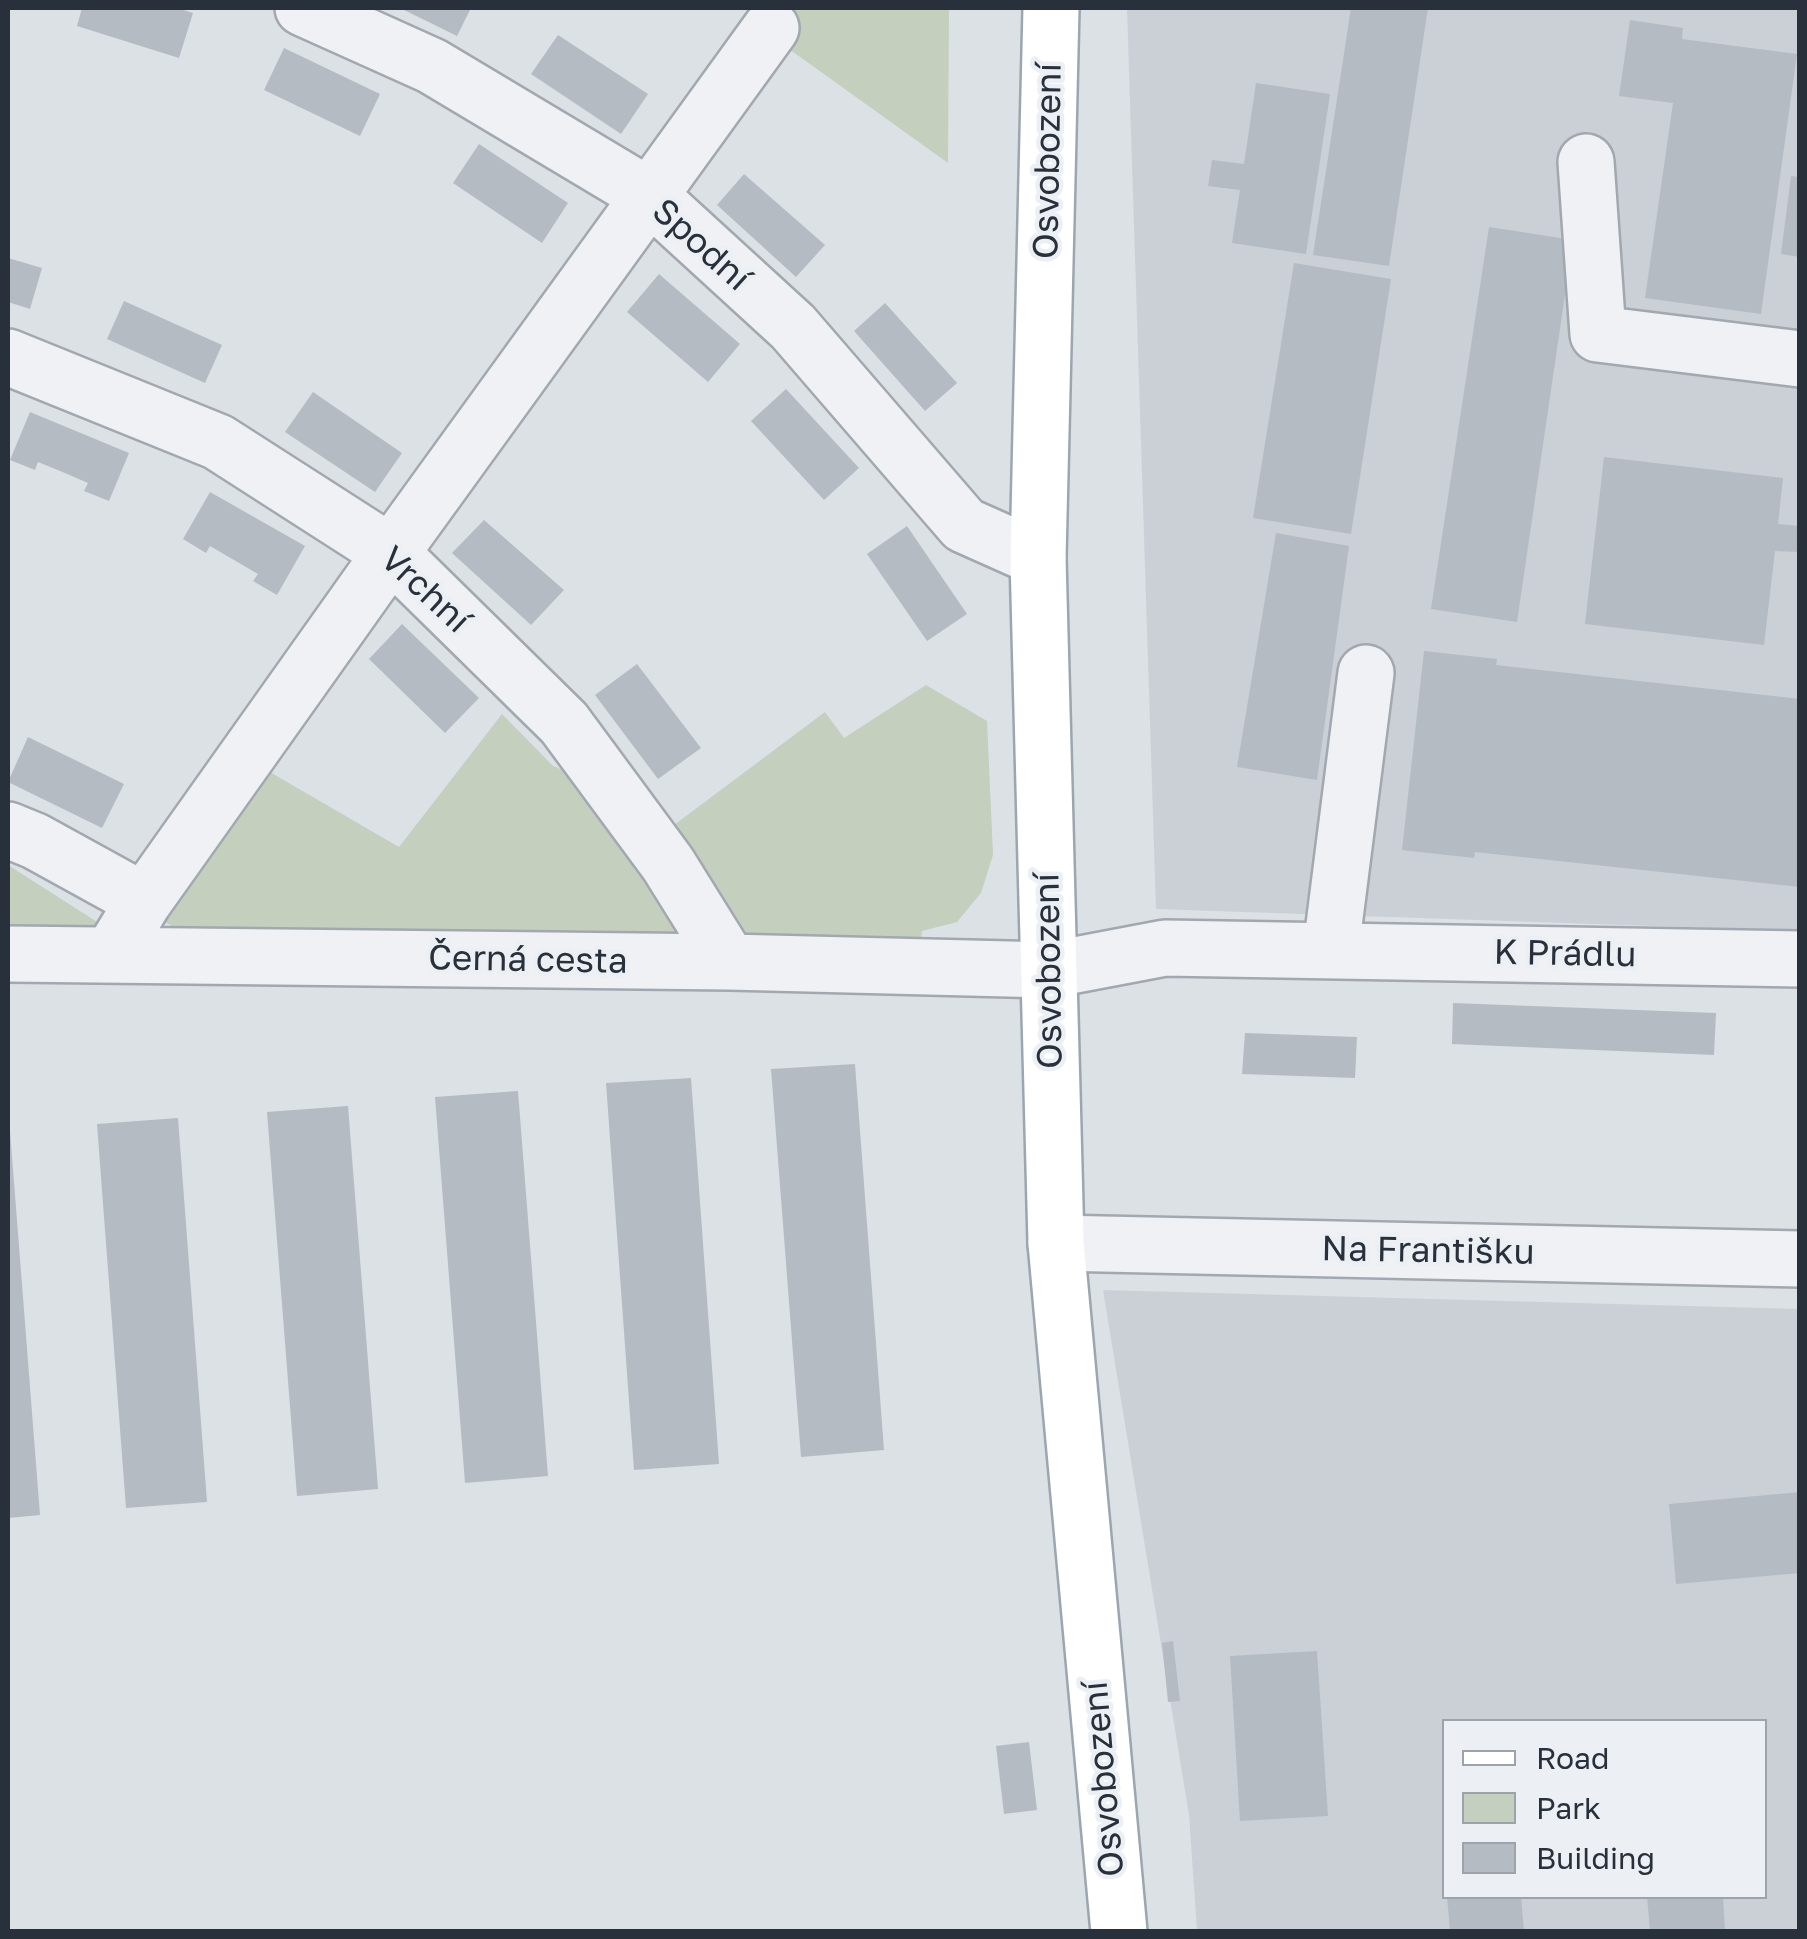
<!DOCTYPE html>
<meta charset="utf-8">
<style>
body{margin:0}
#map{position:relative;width:1807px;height:1939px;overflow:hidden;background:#dce1e6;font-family:"Golos Text",sans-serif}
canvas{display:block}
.frame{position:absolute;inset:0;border:10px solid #27303b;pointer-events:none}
.legend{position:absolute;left:1442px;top:1719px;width:325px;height:180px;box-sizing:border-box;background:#ecf0f4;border:2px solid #9da3aa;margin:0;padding:12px 18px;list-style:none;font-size:30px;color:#27303b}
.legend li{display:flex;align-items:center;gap:20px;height:50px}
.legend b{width:50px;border:2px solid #9da3aa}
</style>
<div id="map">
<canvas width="1807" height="1939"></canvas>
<div class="frame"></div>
<ul class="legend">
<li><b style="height:12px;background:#fff"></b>Road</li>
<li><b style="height:28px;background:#c4cfbe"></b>Park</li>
<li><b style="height:28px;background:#b4bbc2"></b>Building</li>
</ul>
</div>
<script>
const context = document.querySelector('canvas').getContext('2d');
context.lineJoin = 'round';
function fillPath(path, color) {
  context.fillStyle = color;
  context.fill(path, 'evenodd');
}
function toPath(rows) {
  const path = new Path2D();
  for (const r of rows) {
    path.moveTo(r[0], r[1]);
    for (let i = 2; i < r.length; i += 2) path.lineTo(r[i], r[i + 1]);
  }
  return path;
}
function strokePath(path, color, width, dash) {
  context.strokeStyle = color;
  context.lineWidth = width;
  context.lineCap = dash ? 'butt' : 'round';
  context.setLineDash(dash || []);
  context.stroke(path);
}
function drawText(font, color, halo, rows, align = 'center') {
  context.font = font + ' "Golos Text",sans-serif';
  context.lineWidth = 9;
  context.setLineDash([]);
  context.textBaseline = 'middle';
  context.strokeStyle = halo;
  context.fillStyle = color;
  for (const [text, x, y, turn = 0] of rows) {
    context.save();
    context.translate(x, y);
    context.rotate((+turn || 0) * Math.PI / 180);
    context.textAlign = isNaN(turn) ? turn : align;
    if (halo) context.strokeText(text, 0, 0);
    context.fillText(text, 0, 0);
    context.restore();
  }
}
fillPath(toPath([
 [1127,8,1799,8,1799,931,1156,909],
 [1103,1290,1799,1309,1799,1931,1197,1931,1189,1815],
 [1444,1722,1764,1722,1764,1896,1444,1896]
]), '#cbd0d7');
fillPath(toPath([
 [764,8,949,8,948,163,782,44],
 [926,685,987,721,993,855,981,893,957,922,922,931,921,940,742,937,670,828,825,712,844,738],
 [502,714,553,766,581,777,679,921,677,942,202,934,172,926,153,915,256,764,399,847],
 [8,865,105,927,8,925]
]), '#c4cfbe');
fillPath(toPath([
 [82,8,177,8,193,13,179,58,77,26],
 [400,8,471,8,457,36],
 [1351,8,1428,8,1389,266,1313,255],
 [1630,20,1683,28,1682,39,1797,54,1761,314,1645,298,1673,103,1619,96],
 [558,35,648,94,621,134,531,74],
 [284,48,380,94,360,136,264,90],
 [1256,83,1330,94,1306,254,1232,243,1240,190,1208,186,1212,160,1244,164],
 [479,144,568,203,542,243,453,183],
 [744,174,825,245,796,277,717,205],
 [1791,176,1800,177,1800,257,1781,254],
 [1489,227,1573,240,1517,622,1431,609],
 [8,258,42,268,30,309,8,302],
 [1294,263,1391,279,1351,534,1253,518],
 [659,274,740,344,708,382,627,312],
 [124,301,222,345,205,383,107,339],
 [885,303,957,383,925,411,854,331],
 [786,389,859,468,824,500,751,421],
 [313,392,402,453,375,492,285,432],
 [30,412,129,453,109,501,84,491,88,483,65,473,38,462,35,470,10,460],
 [1604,457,1783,478,1778,524,1800,526,1800,552,1775,551,1764,645,1585,624],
 [210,492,305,546,277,595,253,581,258,574,210,546,206,553,183,539],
 [484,520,564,590,531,625,452,553],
 [907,526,967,614,927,641,867,554],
 [1276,533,1349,546,1317,780,1237,767],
 [402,624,479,698,445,733,369,659],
 [1424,651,1497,659,1496,665,1800,699,1800,887,1475,852,1474,858,1402,850],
 [637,664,701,748,658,779,595,695],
 [28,737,124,784,102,828,8,782],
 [1453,1003,1716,1013,1714,1055,1452,1044],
 [1245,1033,1357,1037,1355,1078,1242,1074],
 [855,1064,884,1450,801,1457,771,1069],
 [691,1078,719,1464,634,1470,606,1083],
 [518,1091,548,1476,465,1483,435,1097],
 [348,1106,378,1489,297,1496,267,1112],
 [178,1118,207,1502,126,1508,97,1124],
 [8,1131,10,1131,40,1515,8,1518],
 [1800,1492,1800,1573,1676,1584,1669,1504],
 [1173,1641,1180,1701,1168,1702,1162,1643],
 [1317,1651,1328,1816,1240,1821,1230,1656],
 [1029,1742,1037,1810,1004,1814,996,1746],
 [1447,1896,1521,1896,1524,1932,1450,1932],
 [1647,1896,1723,1896,1725,1932,1650,1932]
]), '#b4bbc2');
const minor = toPath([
 [303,8,432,66,651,197,793,327,964,525,1038,558],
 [1586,162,1598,334,1800,359],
 [8,357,218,442,391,553,564,723,668,864,729,962],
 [8,830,35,841,144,901],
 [1331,949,1366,673],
 [8,954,729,962,1049,970,1165,948,1800,959],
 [111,955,144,901,391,553,771,28],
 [1056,1243,1800,1259]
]);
const major = toPath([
 [1051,8,1038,558,1056,1243,1119,1932]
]);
strokePath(minor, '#a2a8af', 60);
strokePath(major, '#9ca6b1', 60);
strokePath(minor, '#eff1f4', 55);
strokePath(major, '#fff', 55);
drawText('35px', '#27303b', '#ecf0f4', [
 ["Osvobození",1048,161,-89],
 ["Spodní",701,245,42],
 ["Vrchní",425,590,43],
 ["K Prádlu",1565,954,1],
 ["Černá cesta",528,960,1],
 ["Osvobození",1049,971,-91],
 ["Na Františku",1428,1251,1],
 ["Osvobození",1104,1779,-95]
]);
</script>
